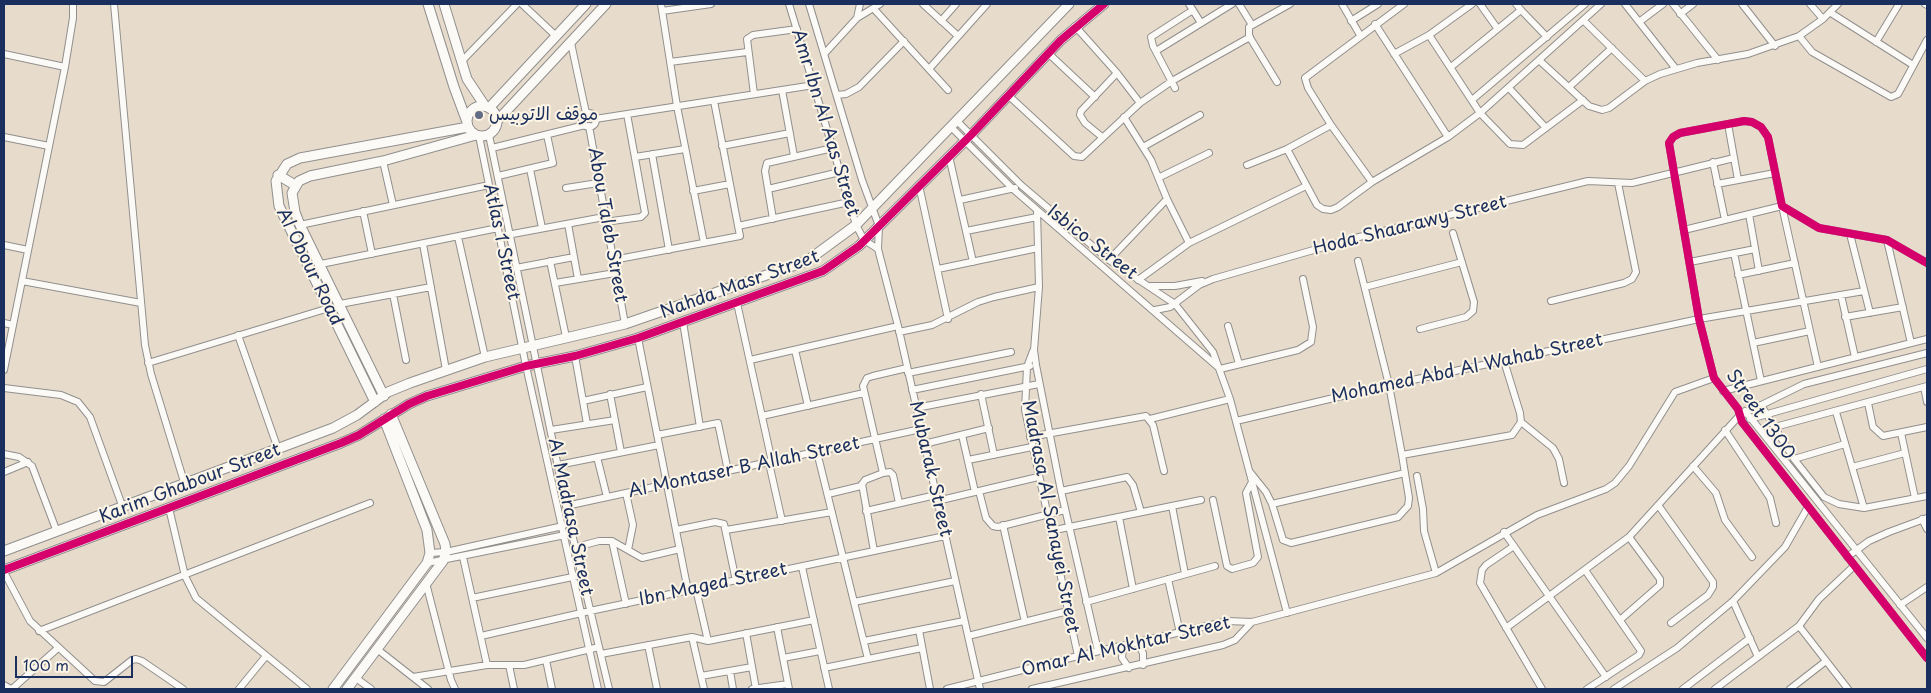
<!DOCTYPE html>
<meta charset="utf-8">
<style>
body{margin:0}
#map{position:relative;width:1931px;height:693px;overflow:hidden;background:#e7dccb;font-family:"Playpen Sans",sans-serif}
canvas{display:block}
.frame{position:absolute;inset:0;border:5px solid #1b2f5e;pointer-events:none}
.scale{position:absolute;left:15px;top:656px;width:118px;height:22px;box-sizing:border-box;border:2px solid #1b2f5e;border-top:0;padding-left:6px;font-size:15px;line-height:18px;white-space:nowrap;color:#1b2f5e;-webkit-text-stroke:4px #fcf5e5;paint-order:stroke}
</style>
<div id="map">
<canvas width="1931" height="693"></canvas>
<div class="frame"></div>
<div class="scale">100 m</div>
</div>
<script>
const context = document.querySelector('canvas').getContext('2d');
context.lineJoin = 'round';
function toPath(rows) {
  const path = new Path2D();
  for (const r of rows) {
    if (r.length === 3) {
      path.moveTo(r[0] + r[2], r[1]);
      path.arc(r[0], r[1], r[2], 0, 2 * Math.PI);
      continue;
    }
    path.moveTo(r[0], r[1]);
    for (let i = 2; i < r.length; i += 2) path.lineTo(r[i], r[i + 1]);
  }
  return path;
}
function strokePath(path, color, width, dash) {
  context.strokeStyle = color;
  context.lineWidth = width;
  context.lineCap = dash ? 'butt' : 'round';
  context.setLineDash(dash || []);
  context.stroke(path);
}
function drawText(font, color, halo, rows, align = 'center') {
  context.font = font + ' "Playpen Sans","Playpen Sans Arabic",sans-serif';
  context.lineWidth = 4;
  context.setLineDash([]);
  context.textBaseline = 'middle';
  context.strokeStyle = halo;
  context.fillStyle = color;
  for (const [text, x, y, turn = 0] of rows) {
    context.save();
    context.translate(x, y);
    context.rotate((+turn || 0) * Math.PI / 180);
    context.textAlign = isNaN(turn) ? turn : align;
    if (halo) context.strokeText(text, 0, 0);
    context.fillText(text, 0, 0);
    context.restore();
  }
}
const minor = toPath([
 [114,4,145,345,151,374,185,485],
 [522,4,556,36],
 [661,4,677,106,704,243],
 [789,4,856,225,864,240,878,249],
 [809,4,862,180,879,226,878,249,898,326,980,689],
 [923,4,958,36],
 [1189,4,1201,23],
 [1239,4,1252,25],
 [1342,4,1360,35],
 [1480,4,1497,28],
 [1625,4,1676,69],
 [1673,4,1718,60],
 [1742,4,1775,46],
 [1810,4,1823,19],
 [1925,4,1927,5],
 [874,9,948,90],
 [1521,10,1547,37],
 [662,11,711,4],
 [1831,13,1913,65],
 [1680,14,1693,4],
 [857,18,860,4],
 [941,21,956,4],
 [1351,21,1378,4],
 [1584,21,1645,81],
 [1639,22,1663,4],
 [1375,24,1448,137],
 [1075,26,1117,73,1140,103],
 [1429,35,1480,113,1510,144,1523,145,1583,100],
 [1799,36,1812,52,1891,97,1898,94,1927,40],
 [1876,42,1899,4],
 [571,43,586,113],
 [1156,51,1232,4],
 [825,53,857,18,880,4],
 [1048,53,1095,97],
 [4,54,65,67],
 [1394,54,1429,35,1472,4],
 [1540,61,1589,106,1602,110,1609,108,1645,81,1660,74,1697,63,1748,54,1799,36,1823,19,1838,4],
 [461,62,517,4],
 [670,62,747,52],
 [1451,67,1521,10,1516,4],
 [929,69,987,4],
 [1277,82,1249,36,1249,27,1290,4],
 [1569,87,1612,48],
 [1175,88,1153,46,1151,37,1193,10],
 [1509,88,1546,128],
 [782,90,794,156],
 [754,94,747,39,753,35,797,29],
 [837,95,846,94,859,87,904,41],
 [1008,95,1074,156,1082,157,1140,103,1172,81,1250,37],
 [1472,100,1585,4],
 [589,120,7],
 [1124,117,1151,160,1167,199,1189,243],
 [595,119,814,85],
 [956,120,1021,185,1109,260,1175,304,1213,352,1230,399,1287,613],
 [1728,124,1738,180],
 [589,126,625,324],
 [950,126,1013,189,1219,368],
 [489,135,572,534,609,689],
 [479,136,526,366,598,689],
 [4,137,49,146],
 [1102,137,1085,123,1080,115,1081,111,1117,73],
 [722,146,790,133],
 [1143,147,1200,115],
 [492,148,585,125],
 [1287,149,1317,205,1323,209,1331,210,1338,207,1372,182,1448,137,1480,113,1601,4],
 [652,154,669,250],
 [949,156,973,262],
 [635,157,685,149],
 [383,161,393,205],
 [1713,162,1725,220],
 [1247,165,1287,149,1331,125],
 [530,169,542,228],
 [498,176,553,163,547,135],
 [1160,177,1209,153],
 [1372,182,1331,125,1308,88,1305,78,1404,4],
 [1717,184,1775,173],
 [919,185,948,319],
 [566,188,598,183],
 [768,189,840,172],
 [693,191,730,184],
 [960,200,1015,188],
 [1037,210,1039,287,1034,350,1036,365,1061,491,1098,651],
 [363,211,372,254],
 [1749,214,1759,271],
 [773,219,765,171,767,163,833,148],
 [605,222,641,217,645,213,627,114],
 [568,224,578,279],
 [300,225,489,185],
 [738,226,849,202],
 [1684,230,1782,206,1818,367],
 [966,231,1037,217],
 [1850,234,1870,313],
 [507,235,604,217],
 [458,237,485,357],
 [1887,240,1911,343],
 [423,244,446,370],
 [4,245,28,250],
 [1734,253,1761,381],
 [613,260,740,236,714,101],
 [1109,260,1167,199],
 [550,261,566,337],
 [1690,262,1755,249],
 [1927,263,1887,240,1819,228,1782,206,1768,137,1761,127,1752,122,1744,121,1680,133,1673,137,1669,143,1699,319,1714,378,1738,409,1742,422,1927,658],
 [321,264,498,228],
 [516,268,574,257],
 [938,269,1038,248],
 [1738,275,1795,263],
 [1138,280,1189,243,1306,186],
 [22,281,141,303],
 [555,283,615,273],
 [1150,286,1175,286,1202,281],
 [1365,287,1462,262],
 [393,294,406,360],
 [1841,295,1855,357],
 [1551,301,1624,283,1632,279,1636,272,1618,183],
 [737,303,772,462],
 [340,304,431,287],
 [1155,310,1170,307,1199,285,1213,279,1355,238,1588,181,1632,183,1734,158],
 [1845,317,1903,307],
 [683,322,700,427],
 [4,323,13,325],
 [1228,326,1239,364],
 [1420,329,1466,317,1473,311,1474,302,1453,233],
 [899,332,932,325,978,302,994,297,1039,287],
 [238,335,278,449],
 [638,338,688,591],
 [1753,343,1810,331],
 [795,350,808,406],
 [1033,351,1027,367,1025,410,1078,656],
 [575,356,587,424],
 [750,360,898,326],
 [148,363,329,308],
 [1220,369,1298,350,1311,342,1313,327,1303,279],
 [4,370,65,67,73,18,73,4],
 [908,373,1011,352],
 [1924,387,1927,402],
 [4,388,61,395,78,402,90,417,123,508],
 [912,390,1030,366],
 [1723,391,1927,339],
 [610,394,621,452],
 [981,394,994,455],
 [583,401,647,387],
 [1868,403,1873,427,1883,436,1927,427],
 [1761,405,1794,459,1824,497,1839,504,1864,508,1927,496],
 [916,408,1039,384],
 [1745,411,1927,638],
 [1836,412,1864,508],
 [762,416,864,393],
 [1150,419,1230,399],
 [1750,419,1927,369],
 [1236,421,1389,385,1699,319,1864,291],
 [1521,422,1553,448,1559,459,1564,483],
 [1775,427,1927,386],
 [551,430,615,420],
 [1725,430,1770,498,1776,523],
 [1901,433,1915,498],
 [657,435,718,423,728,471],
 [962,435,975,492],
 [1030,437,1146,416,1153,425,1164,471],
 [924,444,989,428],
 [817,452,868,659],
 [4,454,19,457,32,466,57,532],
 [1402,455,1512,435,1521,422,1520,413,1504,361],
 [597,457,607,497],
 [1794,459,1845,444],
 [968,460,1032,447],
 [769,463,782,521],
 [558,465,659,445],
 [1693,466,1716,493,1725,520,1752,557],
 [1852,467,1905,453],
 [4,472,28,462],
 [1250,472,1266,492,1272,504,1283,540,1291,543,1398,517,1408,506,1409,498,1402,455,1389,385,1358,261],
 [883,473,890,472,893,475,899,503],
 [1417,476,1423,509,1424,531,1436,573],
 [862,484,874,551],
 [979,491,986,518,993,526,998,527,1065,510],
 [1061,491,1127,477,1133,485,1141,512],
 [626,493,633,525,628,550],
 [828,494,861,486,865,480,883,473,863,386,867,378,873,376,907,368],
 [1213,500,1227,566,1232,569,1253,563,1258,557,1246,493,1252,482],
 [937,501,1038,477],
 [1272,504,1405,473],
 [1658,505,1713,582,1713,587,1708,595,1671,623],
 [566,506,921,429],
 [1172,506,1185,574],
 [169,508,185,576,196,598,307,689],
 [866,511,936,495],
 [1119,517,1133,589],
 [1922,519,1927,529],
 [1003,525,1025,622],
 [676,530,715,522,724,524,736,581],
 [726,530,832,512],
 [1050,531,1201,500],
 [1504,532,1606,677],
 [612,541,626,604],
 [1514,546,1486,565,1482,570,1480,583,1542,689],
 [576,547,599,541,612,541,642,558,680,549],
 [430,553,446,552,563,526],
 [463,557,487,665],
 [1847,557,1869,541,1889,532,1927,518],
 [427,563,565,535],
 [802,567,829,689],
 [1585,570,1641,651,1639,655,1587,689],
 [4,572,30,621,95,681,104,682,132,660,136,659,142,661,183,689],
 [1168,579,1180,633],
 [426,583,451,680,455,689],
 [696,589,708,641],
 [472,598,582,575],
 [1733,601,1758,657],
 [854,602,955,581],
 [1086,602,1215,566],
 [1900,605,1927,587],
 [1620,620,1660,585,1660,579,1629,537],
 [1799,626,1848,689],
 [777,627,789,689],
 [1506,628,1629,537,1739,416,1804,384,1927,353],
 [919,630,930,689],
 [39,631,370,503],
 [746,633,756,689],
 [481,636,590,611,945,536],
 [968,636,1068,611],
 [692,637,704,689],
 [864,641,964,621],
 [1137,643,1143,653,1143,665],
 [648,645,657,689],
 [1123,646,1122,658,1129,668],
 [377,649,428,689],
 [601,654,692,637,708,641,814,620],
 [783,658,820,651],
 [546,660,552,689],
 [509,665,514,689],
 [824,668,922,648],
 [730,671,733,689],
 [701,676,752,667],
 [413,677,487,665,524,665,599,647],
 [356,678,371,689],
 [4,685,11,689],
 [12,689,58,648],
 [239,689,266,656],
 [752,689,788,684],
 [947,689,1078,656,1228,621,1252,622,1436,573,1537,515,1606,489,1615,483,1629,466,1675,392,1714,378],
 [1032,689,1223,645,1235,640,1252,622],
 [1614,689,1677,648,1733,601,1785,547,1808,507],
 [1683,689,1750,638],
 [1715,689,1799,626,1819,599,1854,566],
 [1790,689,1826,661]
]);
const tertiary = toPath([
 [428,4,454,87,467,122],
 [444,4,467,79,485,106],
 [482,121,15],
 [489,108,586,4],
 [497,121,606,4],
 [278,175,295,185],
 [384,396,300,225,295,212,292,193,299,181,310,176,383,161,476,135],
 [375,402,279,206,276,181,287,164,300,158,468,127],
 [4,551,333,428,357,415,388,392,410,383,485,357,625,324,807,261,856,225,1069,4],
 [4,570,341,443,359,435,409,404,427,396,526,366,575,356,638,338,823,271,859,246,971,135,1061,40,1104,4],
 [333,689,427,563,430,553,427,530,384,419],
 [347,689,443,561,446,552,445,544,391,414]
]);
strokePath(minor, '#918f8e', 8);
strokePath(tertiary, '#918f8e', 11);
strokePath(minor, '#fbfaf7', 6);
strokePath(tertiary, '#fbfaf7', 9);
strokePath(toPath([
 [1927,263,1887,240,1819,228,1782,206,1768,137,1761,127,1752,122,1744,121,1680,133,1673,137,1669,143,1699,319,1714,378,1738,409,1742,422,1927,658],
 [4,570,341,443,359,435,409,404,427,396,526,366,575,356,638,338,823,271,859,246,971,135,1061,40,1104,4]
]), '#d6006c', 8);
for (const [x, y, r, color] of [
 [479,115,5,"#626c84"]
]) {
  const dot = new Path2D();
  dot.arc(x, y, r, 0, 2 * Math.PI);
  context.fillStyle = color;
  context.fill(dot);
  strokePath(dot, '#fcf5e5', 2);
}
drawText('18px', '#1b2f5e', '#fcf5e5', [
 ["موقف الاتوبيس",489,115]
], 'left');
drawText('18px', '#1b2f5e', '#fcf5e5', [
 ["Amr Ibn Al Aas Street",825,123,73],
 ["Abou Taleb Street",607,225,80],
 ["Hoda Shaarawy Street",1410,226,-14],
 ["Atlas 1 Street",501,242,78],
 ["Isbico Street",1092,243,38],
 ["Al Obour Road",309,267,64],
 ["Nahda Masr Street",740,285,-20],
 ["Mohamed Abd Al Wahab Street",1467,369,-12],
 ["Street 1300",1760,415,55],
 ["Al Montaser B Allah Street",744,468,-12],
 ["Mubarak Street",930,469,77],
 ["Karim Ghabour Street",190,484,-21],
 ["Al Madrasa Street",570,517,78],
 ["Madrasa Al Sanayei Street",1050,517,79],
 ["Ibn Maged Street",713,585,-12],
 ["Omar Al Mokhtar Street",1126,647,-13]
]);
</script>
